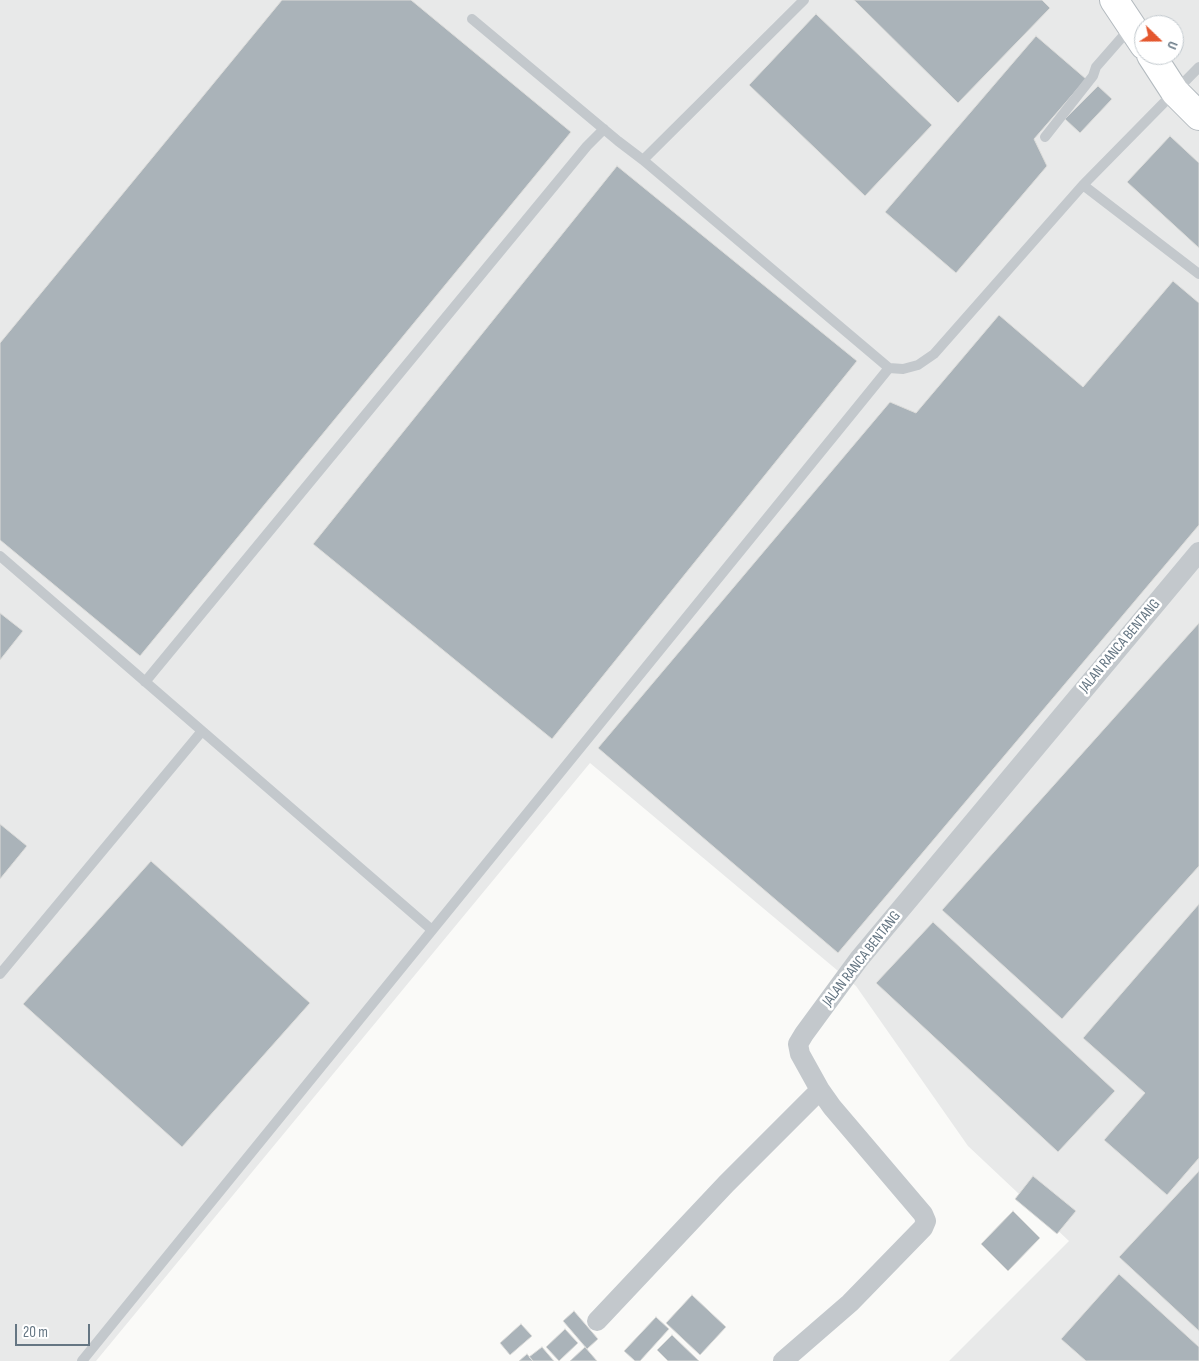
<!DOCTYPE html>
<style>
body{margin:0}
#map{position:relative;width:1199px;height:1361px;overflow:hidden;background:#fafaf8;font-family:"Sofia Sans Condensed",sans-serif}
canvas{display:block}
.north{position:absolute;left:1134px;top:15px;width:50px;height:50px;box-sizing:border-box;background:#fff;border:1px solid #c1c8cd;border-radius:50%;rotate:112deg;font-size:14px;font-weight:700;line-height:20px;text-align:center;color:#657683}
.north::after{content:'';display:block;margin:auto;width:18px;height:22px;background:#e4572e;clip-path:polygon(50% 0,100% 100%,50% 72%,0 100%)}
.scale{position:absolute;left:15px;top:1324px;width:75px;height:22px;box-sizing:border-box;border:2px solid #657683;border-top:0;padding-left:6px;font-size:15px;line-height:18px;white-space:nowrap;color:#657683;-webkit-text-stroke:4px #fff;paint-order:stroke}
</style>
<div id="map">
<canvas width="1199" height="1361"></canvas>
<div class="north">U</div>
<div class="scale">20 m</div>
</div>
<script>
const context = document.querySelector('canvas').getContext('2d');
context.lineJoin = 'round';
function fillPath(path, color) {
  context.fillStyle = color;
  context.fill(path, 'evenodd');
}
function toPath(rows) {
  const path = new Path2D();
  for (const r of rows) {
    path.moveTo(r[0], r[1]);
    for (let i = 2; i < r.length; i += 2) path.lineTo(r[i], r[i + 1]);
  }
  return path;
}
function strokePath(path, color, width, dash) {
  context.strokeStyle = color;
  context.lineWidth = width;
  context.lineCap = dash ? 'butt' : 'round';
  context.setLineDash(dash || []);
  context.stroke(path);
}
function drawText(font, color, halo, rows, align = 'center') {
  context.font = font + ' "Sofia Sans Condensed",sans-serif';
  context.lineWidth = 5;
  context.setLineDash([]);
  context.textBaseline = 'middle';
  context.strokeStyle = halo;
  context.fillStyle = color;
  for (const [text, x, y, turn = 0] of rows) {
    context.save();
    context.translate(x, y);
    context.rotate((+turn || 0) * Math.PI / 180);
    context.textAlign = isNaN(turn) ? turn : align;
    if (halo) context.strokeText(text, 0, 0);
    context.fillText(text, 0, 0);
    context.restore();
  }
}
fillPath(toPath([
 [0,0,1199,0,1199,1361,949,1361,1069,1241,968,1146,856,986,590,763,96,1361,0,1361],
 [1144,25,1174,25,1174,55,1144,55]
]), '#e8e9e9');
const building = toPath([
 [282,0,411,0,571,132,140,656,0,540,0,343,282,0],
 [854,0,1042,0,1050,8,958,103,854,0],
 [816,14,932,125,865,196,749,85,816,14],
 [1036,36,1086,79,1034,139,1047,166,956,273,885,212,1036,36],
 [1098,86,1112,99,1080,133,1065,119,1098,86],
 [1170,136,1199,163,1199,248,1127,182,1170,136],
 [617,166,857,361,552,739,313,544,617,166],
 [1173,281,1199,303,1199,525,838,953,598,748,890,402,916,413,999,315,1083,387,1173,281],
 [0,613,23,631,0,660,0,613],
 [1199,623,1199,866,1062,1019,942,910,1199,623],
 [0,824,27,846,0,879,0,824],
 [151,861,310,1003,182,1147,23,1004,151,861],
 [1199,904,1199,1158,1167,1195,1104,1140,1145,1093,1083,1038,1199,904],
 [933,922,1115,1091,1058,1152,876,983,933,922],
 [1199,1171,1199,1331,1119,1257,1199,1171],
 [1033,1176,1076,1211,1057,1234,1015,1199,1033,1176],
 [1013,1211,1040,1238,1008,1271,981,1244,1013,1211],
 [1119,1274,1199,1347,1199,1361,1086,1361,1061,1339,1119,1274],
 [692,1295,726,1327,700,1355,666,1323,692,1295],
 [574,1311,598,1339,587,1349,563,1321,574,1311],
 [656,1317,669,1329,640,1361,635,1361,624,1351,656,1317],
 [521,1324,532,1336,510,1355,500,1343,521,1324],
 [565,1329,578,1343,559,1361,546,1347,565,1329],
 [672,1335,699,1361,668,1361,657,1350,672,1335],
 [542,1347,554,1361,533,1361,529,1357,542,1347],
 [585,1347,597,1361,570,1361,585,1347],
 [527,1354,533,1361,519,1361,527,1354]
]);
fillPath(building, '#aab3b9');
strokePath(building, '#dcdcda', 1);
const secondary = toPath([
 [1114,0,1144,45],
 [1151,55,1175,92,1199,116]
]);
strokePath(secondary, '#b3babf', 30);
strokePath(toPath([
 [472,19,618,141,643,160,889,368,903,369,918,365,934,354,1083,185,1199,67],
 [1045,137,1093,76,1096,67,1131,27],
 [643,160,804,0],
 [1083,185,1199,274],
 [0,556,432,930],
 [145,682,587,146,604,129],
 [0,974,202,731],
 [82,1361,889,368]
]), '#c3c8cc', 10);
strokePath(toPath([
 [597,1321,726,1184,820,1090],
 [783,1361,850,1303,923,1228,926,1221,923,1214,832,1107,820,1090,800,1054,798,1044,804,1034,859,959,1199,552]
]), '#c3c8cc', 20);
strokePath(secondary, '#fff', 28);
drawText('15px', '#657683', '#fff', [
 ["JALAN RANCA BENTANG",1120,646,-50],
 ["JALAN RANCA BENTANG",862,959,-52]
]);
</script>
